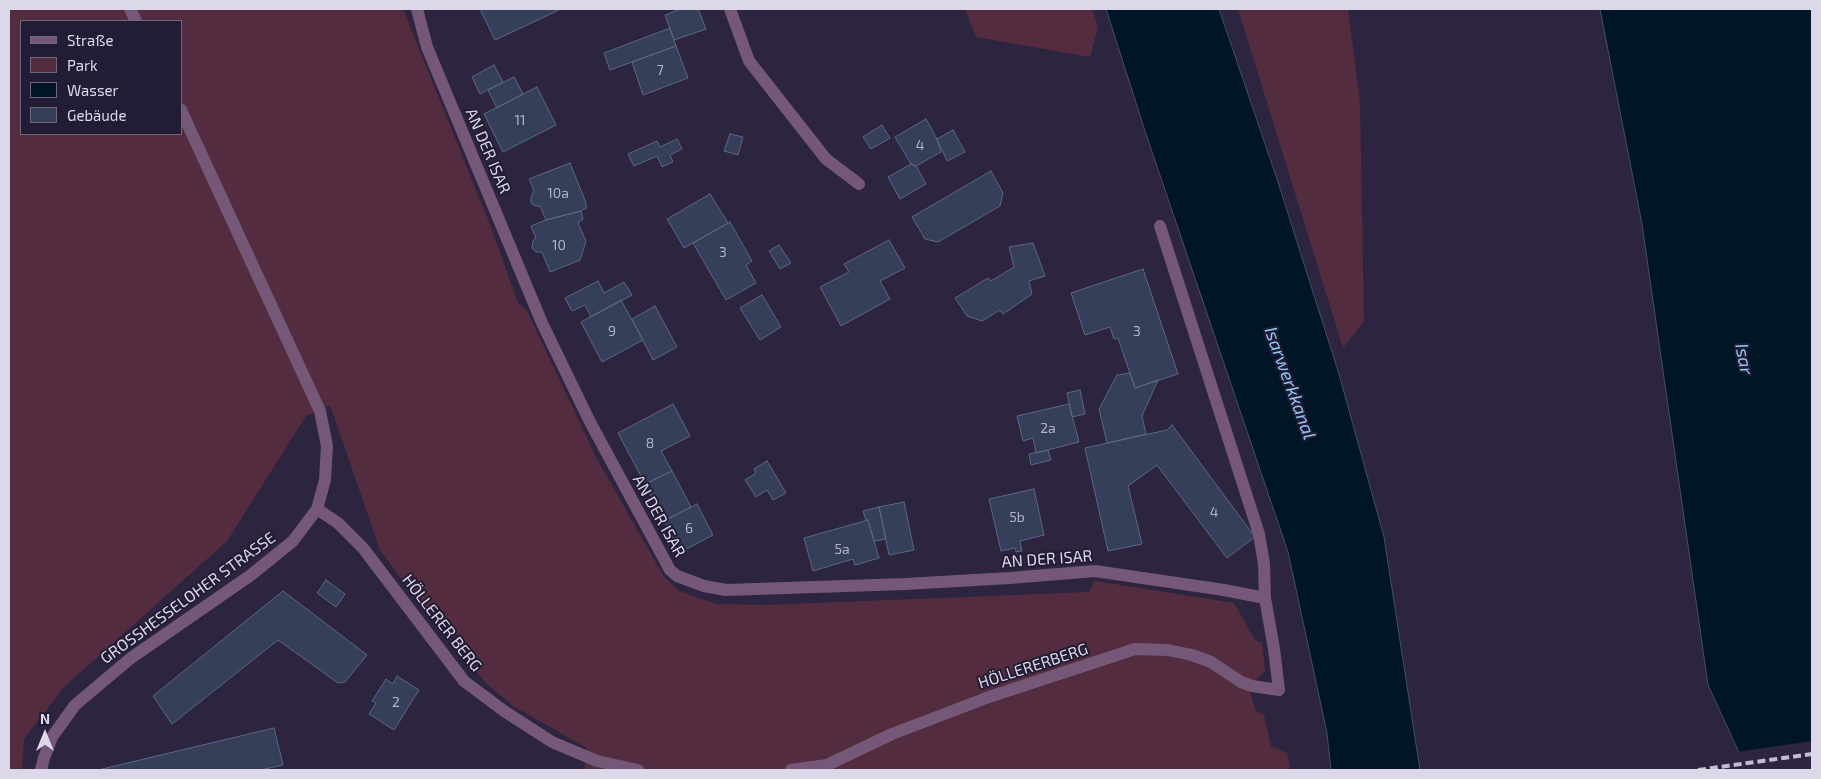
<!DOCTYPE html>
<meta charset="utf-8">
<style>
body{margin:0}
#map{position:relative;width:1821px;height:779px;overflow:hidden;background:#2d2540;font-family:"Exo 2",sans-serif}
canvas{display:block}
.frame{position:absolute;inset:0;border:10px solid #dcd8e9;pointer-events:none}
.legend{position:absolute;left:20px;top:20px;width:162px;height:115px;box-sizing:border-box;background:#231c35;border:1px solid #6d677d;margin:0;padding:6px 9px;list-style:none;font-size:15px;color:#dcd8e9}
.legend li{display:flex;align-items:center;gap:10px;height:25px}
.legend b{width:25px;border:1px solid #6d677d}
.north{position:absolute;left:20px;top:709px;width:50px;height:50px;-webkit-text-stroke:4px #231c35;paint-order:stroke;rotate:0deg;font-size:14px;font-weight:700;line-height:20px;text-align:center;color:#dcd8e9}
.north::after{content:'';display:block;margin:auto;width:18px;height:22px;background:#dcd8e9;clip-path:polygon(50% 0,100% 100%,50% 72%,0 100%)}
</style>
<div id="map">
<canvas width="1821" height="779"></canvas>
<div class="frame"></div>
<ul class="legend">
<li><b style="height:6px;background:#755878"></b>Straße</li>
<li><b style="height:14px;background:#542c3f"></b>Park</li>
<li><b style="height:14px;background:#001627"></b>Wasser</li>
<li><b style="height:14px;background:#353f5a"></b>Gebäude</li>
</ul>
<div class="north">N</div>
</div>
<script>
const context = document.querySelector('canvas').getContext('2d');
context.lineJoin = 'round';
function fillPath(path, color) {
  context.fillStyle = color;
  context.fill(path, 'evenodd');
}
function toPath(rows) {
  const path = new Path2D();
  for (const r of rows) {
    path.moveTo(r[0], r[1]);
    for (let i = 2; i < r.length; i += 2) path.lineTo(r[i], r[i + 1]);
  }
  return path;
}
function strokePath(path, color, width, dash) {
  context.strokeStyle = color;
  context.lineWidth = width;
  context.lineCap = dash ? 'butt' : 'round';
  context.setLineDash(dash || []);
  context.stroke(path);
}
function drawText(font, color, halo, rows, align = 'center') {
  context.font = font + ' "Exo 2",sans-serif';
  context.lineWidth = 4;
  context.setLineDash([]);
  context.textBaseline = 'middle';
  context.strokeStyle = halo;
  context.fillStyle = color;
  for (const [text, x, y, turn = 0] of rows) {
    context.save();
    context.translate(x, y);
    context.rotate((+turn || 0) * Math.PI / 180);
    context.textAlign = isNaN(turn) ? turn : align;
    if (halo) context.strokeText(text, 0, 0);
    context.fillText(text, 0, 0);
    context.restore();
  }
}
fillPath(toPath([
 [9,9,403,9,489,222,518,303,526,309,597,459,664,577,679,591,716,604,766,605,1089,592,1095,581,1234,603,1255,640,1262,643,1265,671,1249,687,1255,710,1264,715,1271,746,1287,753,1290,770,584,770,587,748,513,706,487,684,470,664,475,658,437,611,430,617,380,550,330,405,306,416,227,541,64,687,24,739,22,770,9,770],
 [21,21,181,21,181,134,21,134],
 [965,9,1092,9,1098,27,1090,57,976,37],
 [1238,9,1348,9,1360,102,1364,321,1343,348]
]), '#542c3f');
const water = toPath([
 [1106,9,1219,9,1278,182,1339,374,1384,537,1420,770,1331,770,1327,733,1288,552,1146,134,1106,9],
 [1600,9,1812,9,1812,770,1747,770,1708,685,1642,224,1600,9]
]);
fillPath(water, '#001627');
strokePath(water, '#425061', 1);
fillPath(toPath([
 [1812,741,1812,770,1744,770,1736,752]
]), '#2d2540');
const building = toPath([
 [480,9,559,9,559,10,495,40,480,9],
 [681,9,698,9,706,29,674,40,665,15,681,9],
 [670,28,676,46,610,70,604,53,670,28],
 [676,46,688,78,643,95,632,62,676,46],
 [494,65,503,82,480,94,472,77,494,65],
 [514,77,523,94,497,108,488,90,514,77],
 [537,87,556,125,503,152,484,114,537,87],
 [926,119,937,139,941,152,916,166,911,164,895,137,926,119],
 [882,125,890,138,871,149,863,137,882,125],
 [953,130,965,152,947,161,937,139,953,130],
 [730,134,743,137,738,155,724,151,730,134],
 [677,139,682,149,670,155,673,162,662,167,657,156,634,166,628,154,657,141,660,147,677,139],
 [570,163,586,203,586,208,581,211,546,220,540,206,535,206,531,203,531,197,534,191,529,179,570,163],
 [911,164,916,166,926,184,900,199,888,177,911,164],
 [991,171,1003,193,1000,206,938,242,925,239,912,217,991,171],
 [710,194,728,223,684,248,667,219,710,194],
 [581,211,583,219,578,223,586,241,580,260,550,272,542,252,536,252,532,248,533,241,536,238,531,226,546,220,581,211],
 [730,222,752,261,746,265,756,283,726,300,693,243,730,222],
 [889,240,905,268,880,281,890,299,841,326,820,287,849,272,844,264,889,240],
 [1033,243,1045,276,1029,281,1032,294,1003,314,1000,310,982,321,967,316,955,298,988,278,991,281,1014,267,1009,247,1033,243],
 [779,245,791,263,780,269,769,251,779,245],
 [1143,269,1178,374,1135,388,1118,338,1114,339,1110,327,1085,335,1071,293,1143,269],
 [598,281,604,293,624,282,632,295,591,317,585,305,572,311,565,298,598,281],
 [762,295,781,327,760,340,740,308,762,295],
 [621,300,643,340,602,362,581,322,621,300],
 [655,306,677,347,653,360,632,319,655,306],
 [1130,373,1135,388,1158,380,1142,416,1146,434,1107,443,1099,409,1117,375,1130,373],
 [1080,390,1085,414,1072,417,1067,393,1080,390],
 [673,404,690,436,661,451,672,471,645,484,618,433,673,404],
 [1069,404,1079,442,1036,453,1033,438,1023,441,1017,416,1069,404],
 [1172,425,1255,537,1227,558,1157,465,1128,486,1142,544,1108,551,1085,448,1167,430,1172,425],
 [1048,450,1051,460,1031,465,1029,454,1048,450],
 [767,461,786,493,773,500,767,490,756,497,745,480,756,473,754,469,767,461],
 [672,471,691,507,664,521,645,484,672,471],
 [1034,489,1044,535,1020,541,1022,551,1016,552,1015,548,1001,551,989,499,1034,489],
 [904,502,914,550,889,555,879,507,904,502],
 [697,504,713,535,681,552,664,521,697,504],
 [879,507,886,539,874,541,868,520,866,520,863,511,879,507],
 [868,520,879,558,855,565,853,559,813,571,804,538,868,520],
 [326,580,345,594,336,607,317,593,326,580],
 [283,591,367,655,345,682,338,683,278,640,172,724,153,696,283,591],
 [397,676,419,690,394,730,369,714,376,703,372,701,386,679,393,684,397,676],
 [274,728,283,765,260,770,98,770,274,728]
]);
fillPath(building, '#353f5a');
strokePath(building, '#5c6784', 1);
strokePath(toPath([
 [130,9,136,21],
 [417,9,427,47,542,323,590,422,670,570,677,576,704,586,726,590,905,584,1010,578,1095,571,1224,590,1265,598],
 [730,9,749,61,826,159,859,184],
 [317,509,338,523,363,548,464,681,504,711,552,742,597,761,638,770],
 [41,770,44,758,52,737,75,705,131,658,251,575,293,541,317,509,325,480,327,446,320,411,181,110],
 [791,770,827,765,892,734,989,697,1135,649,1168,650,1192,655,1211,662,1241,682,1252,686,1279,690,1274,649,1265,598,1264,564,1259,534,1160,226]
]), '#755878', 12);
strokePath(toPath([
 [1698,770,1812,754]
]), '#c2bdd0', 4, [8, 4]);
drawText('14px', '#b2b2c5', null, [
 ["7",660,70],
 ["11",520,120],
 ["4",920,145],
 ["10a",558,193],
 ["10",559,245],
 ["3",723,252],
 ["9",612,331],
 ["3",1137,331],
 ["2a",1048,428],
 ["8",650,443],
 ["4",1214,512],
 ["5b",1017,517],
 ["6",689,528],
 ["5a",842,549],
 ["2",396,702]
]);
drawText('16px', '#dcd8e9', '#231c35', [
 ["AN DER ISAR",488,151,67],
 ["AN DER ISAR",659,516,61],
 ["AN DER ISAR",1047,559,-4],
 ["GROSSHESSELOHER STRASSE",188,598,-36],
 ["HÖLLERER BERG",442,623,52],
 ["HÖLLERERBERG",1033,666,-18]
]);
drawText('italic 18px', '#8dc8f3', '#231c35', [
 ["Isar",1744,359,79],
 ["Isarwerkkanal",1290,383,70]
]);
</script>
